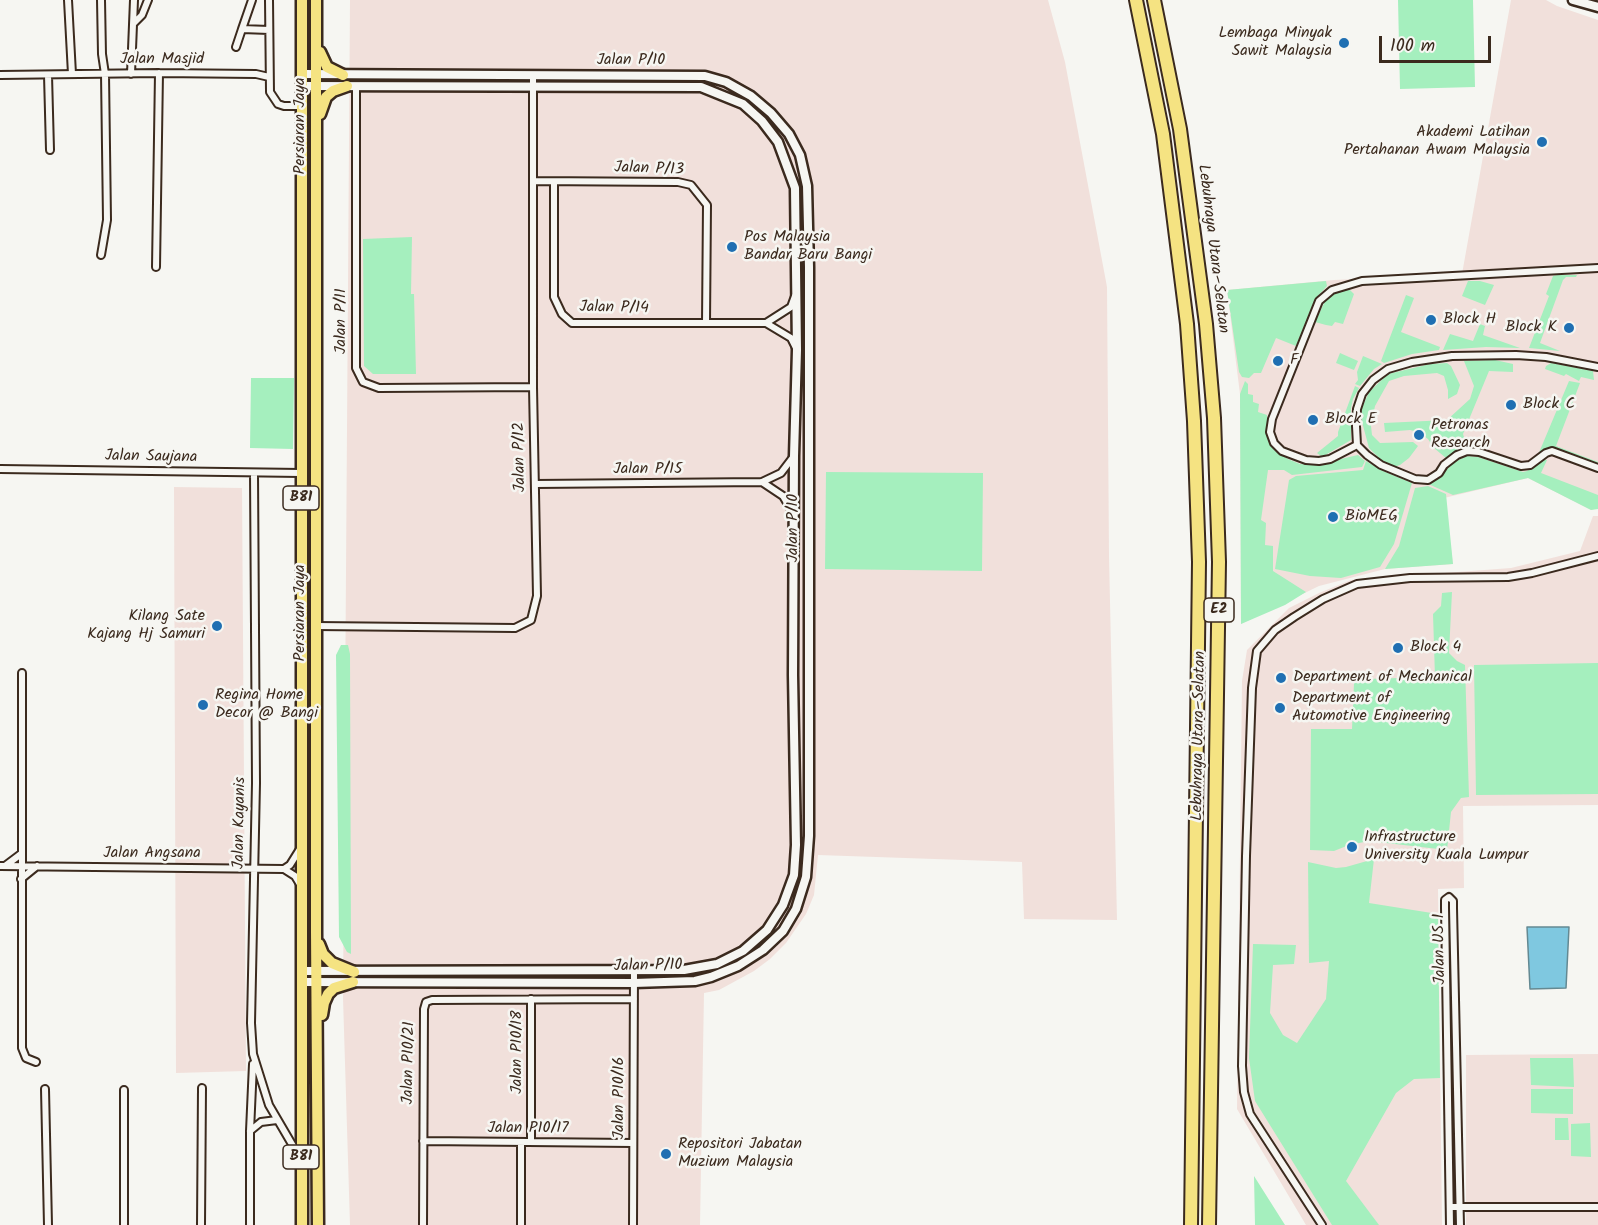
<!DOCTYPE html>
<meta charset="utf-8">
<style>
body{margin:0}
#map{position:relative;width:1598px;height:1225px;overflow:hidden;background:#f6f6f2;font-family:Kalam,sans-serif}
canvas{display:block}
.scale{position:absolute;left:1379px;top:36px;width:112px;height:27px;box-sizing:border-box;border:3px solid #3b2a1e;border-top:0;padding-left:8px;font-size:18px;line-height:21px;white-space:nowrap;color:#3b2a1e;-webkit-text-stroke:4px #f6f6f2;paint-order:stroke}
</style>
<div id="map">
<canvas width="1598" height="1225"></canvas>
<div class="scale">100 m</div>
</div>
<script>
const context = document.querySelector('canvas').getContext('2d');
context.lineJoin = 'round';
function fillPath(path, color) {
  context.fillStyle = color;
  context.fill(path, 'evenodd');
}
function toPath(rows) {
  const path = new Path2D();
  for (const r of rows) {
    path.moveTo(r[0], r[1]);
    for (let i = 2; i < r.length; i += 2) path.lineTo(r[i], r[i + 1]);
  }
  return path;
}
function strokePath(path, color, width, dash) {
  context.strokeStyle = color;
  context.lineWidth = width;
  context.lineCap = dash ? 'butt' : 'round';
  context.setLineDash(dash || []);
  context.stroke(path);
}
function drawText(font, color, halo, rows, align = 'center') {
  context.font = font + ' Kalam,sans-serif';
  context.lineWidth = 5;
  context.setLineDash([]);
  context.textBaseline = 'middle';
  context.strokeStyle = halo;
  context.fillStyle = color;
  for (const [text, x, y, turn = 0] of rows) {
    context.save();
    context.translate(x, y);
    context.rotate((+turn || 0) * Math.PI / 180);
    context.textAlign = isNaN(turn) ? turn : align;
    if (halo) context.strokeText(text, 0, 0);
    context.fillText(text, 0, 0);
    context.restore();
  }
}
fillPath(toPath([
 [350,0,1048,0,1065,62,1107,287,1109,556,1117,920,1024,919,1022,862,818,855,814,895,806,914,786,943,770,959,754,971,719,990,704,993,700,1225,350,1225,343,998],
 [1511,0,1546,0,1557,6,1598,20,1598,508,1591,510,1528,478,1444,498,1453,564,1385,569,1319,586,1241,624,1240,394,1227,290,1334,280,1462,274],
 [174,487,242,488,246,1071,176,1073],
 [1593,516,1598,516,1598,805,1463,806,1464,888,1438,889,1442,1225,1306,1225,1237,1109,1242,681,1247,650,1289,608,1319,593,1351,580,1511,568,1580,551],
 [1598,1054,1598,1225,1466,1225,1466,1055]
]), '#f1e0db');
fillPath(toPath([
 [1398,0,1473,0,1475,87,1400,89],
 [412,237,411,294,414,294,416,374,373,374,364,366,363,239],
 [1557,275,1577,275,1576,277,1566,277,1563,280,1540,343,1560,351,1529,348,1549,296,1546,294,1553,276],
 [1326,281,1327,286,1315,299,1296,346,1276,338,1261,373,1254,373,1249,378,1242,377,1239,372,1227,290],
 [1468,281,1480,281,1494,285,1485,305,1462,296],
 [1349,289,1354,294,1343,324,1335,322,1332,326,1326,325,1315,322,1327,297,1341,290],
 [1406,295,1414,298,1401,332,1440,347,1439,350,1412,354,1384,363,1381,361],
 [1480,324,1485,326,1483,335,1520,348,1486,347,1443,350,1450,334,1473,341],
 [1340,353,1358,361,1354,370,1336,363],
 [1363,356,1382,364,1374,369,1360,386,1355,384,1358,380,1357,372],
 [1495,360,1513,364,1513,372,1489,371,1463,434,1467,447,1446,458,1434,448,1428,439,1418,432,1410,430,1385,432,1384,423,1447,420,1470,399,1474,386,1464,361],
 [1447,363,1451,366,1460,385,1457,394,1448,399,1448,390,1444,376,1437,373,1404,376,1389,381,1375,406,1371,426,1372,435,1380,443,1413,442,1418,446,1409,458,1400,465,1393,467,1380,459,1369,448,1362,422,1362,408,1369,392,1388,374,1430,364],
 [1551,363,1593,371,1594,380,1581,377,1579,381,1566,374,1564,376,1545,369,1546,366],
 [251,378,294,378,293,449,250,448],
 [1245,381,1248,384,1248,394,1253,395,1253,402,1259,404,1258,412,1267,415,1268,436,1274,450,1288,459,1300,464,1315,465,1358,455,1365,461,1362,467,1292,475,1284,470,1268,470,1261,520,1266,523,1265,545,1273,546,1273,571,1306,592,1285,605,1241,624,1240,394],
 [1569,381,1580,383,1556,446,1598,462,1598,465,1554,449,1543,451,1538,455],
 [1355,386,1359,388,1353,399,1351,408,1351,440,1322,457,1317,453,1338,436,1338,432],
 [1467,456,1478,457,1523,472,1527,471,1540,459,1547,460,1541,473,1598,495,1598,509,1591,510,1528,478,1453,495,1426,483,1443,474,1452,463],
 [1366,461,1383,471,1412,483,1394,544,1380,567,1341,578,1310,576,1275,569,1289,480,1296,476,1363,470],
 [826,472,983,473,982,571,825,569],
 [1428,486,1446,494,1453,564,1385,569,1399,546,1415,488],
 [1452,592,1449,653,1457,661,1465,665,1469,797,1461,798,1451,812,1447,850,1369,841,1349,845,1334,851,1310,850,1311,729,1352,729,1354,683,1364,679,1435,677,1433,614,1441,606,1442,593],
 [341,645,348,645,350,654,351,954,347,952,339,937,336,655],
 [1598,663,1598,794,1476,795,1474,665],
 [1374,859,1369,903,1438,914,1440,1078,1414,1079,1396,1093,1346,1181,1379,1225,1332,1225,1255,1101,1249,1058,1253,944,1296,945,1294,964,1273,965,1270,1013,1283,1035,1297,1043,1326,999,1329,961,1309,963,1308,862,1336,868,1346,867],
 [1530,1058,1573,1058,1574,1087,1531,1085],
 [1531,1089,1573,1089,1573,1114,1531,1113],
 [1555,1118,1568,1118,1569,1140,1555,1140],
 [1590,1123,1591,1157,1571,1156,1571,1124],
 [1254,1176,1285,1225,1255,1225]
]), '#a5efbe');
const water = toPath([
 [1527,927,1569,927,1566,988,1530,989,1527,927]
]);
fillPath(water, '#7fc8e0');
strokePath(water, '#648992', 1.5);
const minor = toPath([
 [68,0,72,74],
 [101,0,102,54,105,74,107,220,101,255],
 [252,0,242,29,269,30],
 [269,0,270,92,278,104,284,106,302,106],
 [134,23,142,15,148,0],
 [236,47,242,29],
 [131,74,134,0],
 [0,75,159,73,256,74,269,77],
 [48,75,50,150],
 [356,86,356,368,363,382,379,388,533,387],
 [533,181,678,182,691,185,707,205,706,323],
 [554,182,554,297,562,314,572,323,766,323,791,338,797,350],
 [156,267,159,73],
 [766,323,791,307,795,296],
 [1598,367,1546,357,1516,355,1452,356,1412,362,1388,369,1373,380,1362,394,1357,409,1356,426,1357,445,1367,455,1381,465,1415,479,1428,480,1439,473,1444,465,1457,455,1467,451,1479,452,1521,466,1530,465,1546,453,1552,451,1598,468],
 [1357,445,1330,459,1319,461,1306,460,1282,451,1274,443,1270,432,1272,419,1319,301,1332,290,1362,281,1598,268],
 [0,469,301,473],
 [254,473,256,783,251,1023,253,1054,269,1105,300,1158],
 [762,482,783,496,793,513],
 [535,484,762,482,781,473,794,456],
 [316,626,515,628,531,620,537,596,533,387,533,75],
 [22,673,22,1048,26,1058,36,1062],
 [0,866,284,869,295,876,301,886],
 [5,866,21,854],
 [284,869,290,865,300,849],
 [21,879,37,866],
 [531,999,531,1142],
 [45,1089,48,1225],
 [250,1131,261,1122,277,1120],
 [423,1141,633,1143],
 [521,1142,521,1225],
 [1450,1207,1598,1207],
 [124,1225,124,1090],
 [201,1225,202,1088],
 [250,1225,250,1131,253,1064],
 [423,1225,424,1009,426,1002,432,1000,634,999],
 [633,1225,634,971],
 [1322,1225,1250,1114,1244,1092,1242,1066,1246,856,1252,688,1257,651,1275,630,1294,617,1323,599,1357,584,1410,578,1508,577,1532,573,1598,556],
 [1450,1225,1445,908,1445,900,1449,897,1453,901,1453,908,1460,1225]
]);
const tertiary = toPath([
 [1573,0,1598,7],
 [302,86,701,87,743,104,762,121,778,142,795,188,797,350,794,456,793,675,796,845,794,875,783,905,767,930,743,951,717,964,684,970,302,971],
 [302,982,634,983,695,981,711,977,738,966,763,950,783,931,796,909,806,877,809,836,809,267,807,186,800,155,789,134,771,113,751,96,726,82,705,76,302,74]
]);
const primary = toPath([
 [316,0,316,932,318,1225],
 [320,52,327,67,343,75],
 [320,114,326,97,333,91,347,86],
 [319,944,323,954,332,963,354,972],
 [322,1015,324,1003,328,994,334,988,353,982],
 [302,1225,302,0]
]);
const motorway = toPath([
 [1136,0,1163,134,1187,324,1194,421,1199,562,1191,1225],
 [1154,0,1180,129,1206,324,1214,418,1219,562,1209,1225]
]);
strokePath(minor, '#3b2a1e', 10);
strokePath(tertiary, '#3b2a1e', 13);
strokePath(primary, '#3b2a1e', 15);
strokePath(motorway, '#3b2a1e', 16);
strokePath(minor, '#f6f6f2', 6);
strokePath(tertiary, '#f6f6f2', 8);
strokePath(primary, '#f5e382', 10);
strokePath(motorway, '#f5e382', 12);
for (const [x, y, r, color] of [
 [1344,43,6,"#1f6fb2"],
 [1542,142,6,"#1f6fb2"],
 [732,247,6,"#1f6fb2"],
 [1431,320,6,"#1f6fb2"],
 [1569,328,6,"#1f6fb2"],
 [1278,361,6,"#1f6fb2"],
 [1511,405,6,"#1f6fb2"],
 [1313,420,6,"#1f6fb2"],
 [1419,435,6,"#1f6fb2"],
 [1333,517,6,"#1f6fb2"],
 [217,626,6,"#1f6fb2"],
 [1398,648,6,"#1f6fb2"],
 [1281,678,6,"#1f6fb2"],
 [203,705,6,"#1f6fb2"],
 [1280,708,6,"#1f6fb2"],
 [1352,847,6,"#1f6fb2"],
 [666,1154,6,"#1f6fb2"]
]) {
  const dot = new Path2D();
  dot.arc(x, y, r, 0, 2 * Math.PI);
  context.fillStyle = color;
  context.fill(dot);
  strokePath(dot, '#f6f6f2', 2);
}
for (const [x, y, w] of [
 [301,498,36],
 [1219,610,30],
 [301,1157,36]
]) {
  const box = new Path2D();
  box.roundRect(x - w / 2, y - 12, w, 24, 4.5);
  context.fillStyle = '#f6f6f2';
  context.fill(box);
  strokePath(box, '#3b2a1e', 1.5);
}
drawText('bold 15px', '#3b2a1e', null, [
 ["B81",301,498],
 ["E2",1219,610],
 ["B81",301,1157]
]);
drawText('16px', '#3b2a1e', '#f6f6f2', [
 ["Lembaga Minyak",1332,34,"right"],
 ["Sawit Malaysia",1332,52,"right"],
 ["Akademi Latihan",1530,133,"right"],
 ["Pertahanan Awam Malaysia",1530,151,"right"],
 ["Pos Malaysia",744,238],
 ["Bandar Baru Bangi",744,256],
 ["Block H",1443,320],
 ["Block K",1557,328,"right"],
 ["F",1290,361],
 ["Block C",1523,405],
 ["Block E",1325,420],
 ["Petronas",1431,426],
 ["Research",1431,444],
 ["BioMEG",1345,517],
 ["Kilang Sate",205,617,"right"],
 ["Kajang Hj Samuri",205,635,"right"],
 ["Block 4",1410,648],
 ["Department of Mechanical",1293,678],
 ["Regina Home",215,696],
 ["Decor @ Bangi",215,714],
 ["Department of",1292,699],
 ["Automotive Engineering",1292,717],
 ["Infrastructure",1364,838],
 ["University Kuala Lumpur",1364,856],
 ["Repositori Jabatan",678,1145],
 ["Muzium Malaysia",678,1163]
], 'left');
drawText('16px', '#3b2a1e', '#f6f6f2', [
 ["Jalan Masjid",162,60],
 ["Jalan P/10",631,61],
 ["Persiaran Jaya",301,126,-90],
 ["Jalan P/13",649,170,2],
 ["Lebuhraya Utara–Selatan",1212,249,83],
 ["Jalan P/14",614,309,1],
 ["Jalan P/11",342,321,-90],
 ["Jalan P/12",521,457,-91],
 ["Jalan Saujana",151,458,1],
 ["Jalan P/15",648,470],
 ["Jalan P/10",794,528,-90],
 ["Persiaran Jaya",301,613,-90],
 ["Lebuhraya Utara–Selatan",1200,736,-89],
 ["Jalan Kayanis",241,823,-89],
 ["Jalan Angsana",152,854],
 ["Jalan US 1",1441,949,-91],
 ["Jalan P/10",648,967,-1],
 ["Jalan P10/18",518,1052,-90],
 ["Jalan P10/21",410,1063,-89],
 ["Jalan P10/16",620,1098,-90],
 ["Jalan P10/17",528,1129]
]);
</script>
